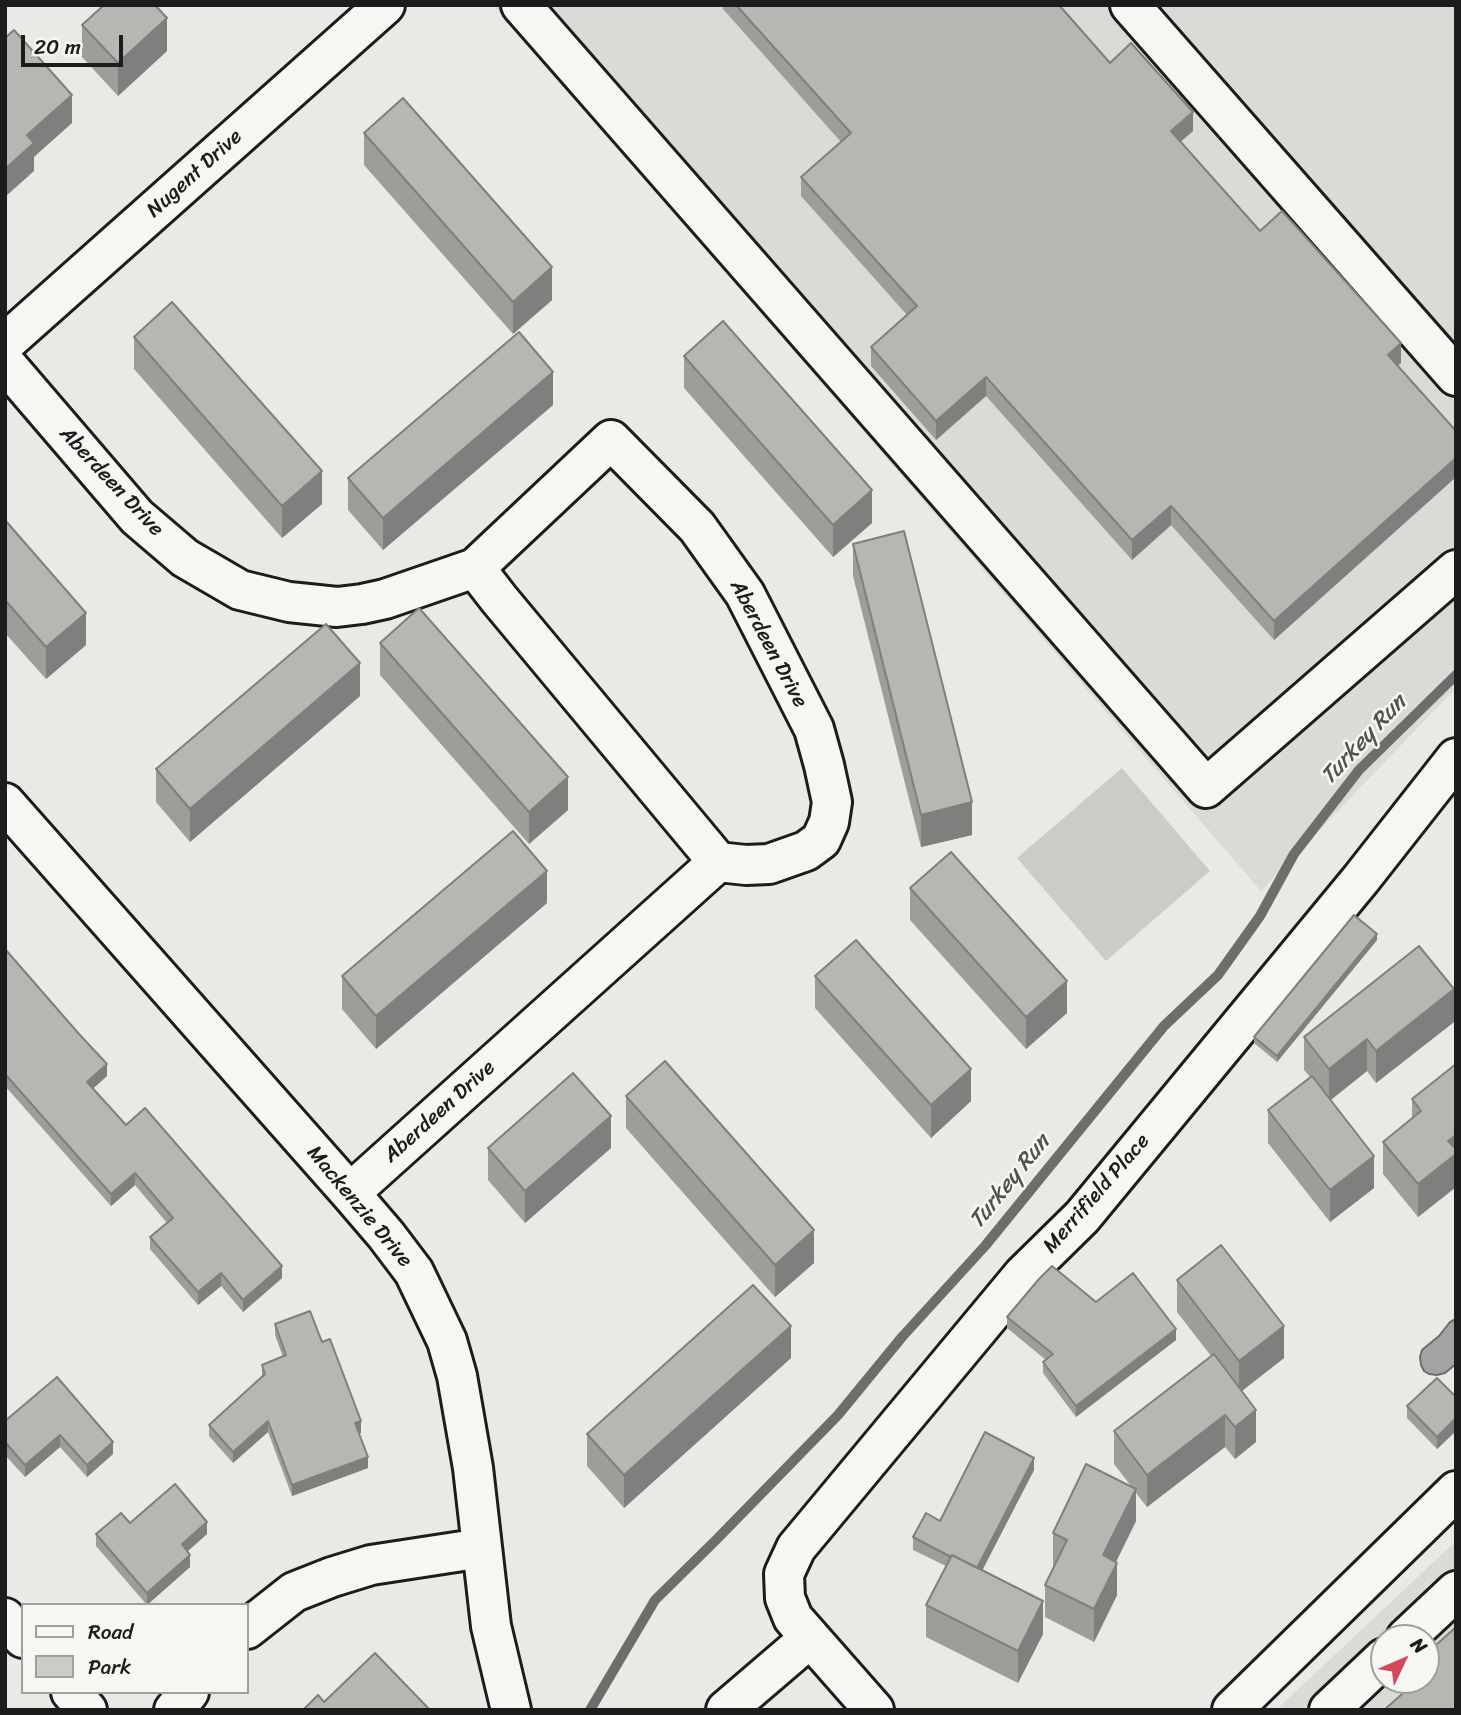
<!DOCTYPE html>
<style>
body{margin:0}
#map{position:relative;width:1461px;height:1715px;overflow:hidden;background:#e9e9e5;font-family:Sriracha,sans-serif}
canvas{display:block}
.frame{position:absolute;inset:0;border:7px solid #1c1c1c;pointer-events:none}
.legend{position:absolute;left:21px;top:1603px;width:228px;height:91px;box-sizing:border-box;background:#f6f6f2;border:2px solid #9f9f9c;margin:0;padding:9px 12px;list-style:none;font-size:21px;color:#1c1c1c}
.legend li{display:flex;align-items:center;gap:14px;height:35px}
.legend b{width:35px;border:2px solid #9f9f9c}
.north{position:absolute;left:1370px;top:1624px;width:70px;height:70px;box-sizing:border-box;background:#f6f6f2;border:2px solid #9f9f9c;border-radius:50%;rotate:46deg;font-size:19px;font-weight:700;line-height:28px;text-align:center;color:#1c1c1c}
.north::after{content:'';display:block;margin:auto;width:24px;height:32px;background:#d1495b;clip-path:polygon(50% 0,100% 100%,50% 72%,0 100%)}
.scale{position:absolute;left:21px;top:35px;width:102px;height:32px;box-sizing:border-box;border:4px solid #1c1c1c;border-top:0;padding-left:9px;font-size:21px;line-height:24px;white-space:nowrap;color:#1c1c1c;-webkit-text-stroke:5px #f6f6f2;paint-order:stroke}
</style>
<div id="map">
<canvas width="1461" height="1715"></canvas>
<div class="frame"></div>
<ul class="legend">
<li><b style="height:9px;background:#f6f6f2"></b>Road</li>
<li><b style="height:19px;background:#cbcbc7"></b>Park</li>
</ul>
<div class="north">N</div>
<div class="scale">20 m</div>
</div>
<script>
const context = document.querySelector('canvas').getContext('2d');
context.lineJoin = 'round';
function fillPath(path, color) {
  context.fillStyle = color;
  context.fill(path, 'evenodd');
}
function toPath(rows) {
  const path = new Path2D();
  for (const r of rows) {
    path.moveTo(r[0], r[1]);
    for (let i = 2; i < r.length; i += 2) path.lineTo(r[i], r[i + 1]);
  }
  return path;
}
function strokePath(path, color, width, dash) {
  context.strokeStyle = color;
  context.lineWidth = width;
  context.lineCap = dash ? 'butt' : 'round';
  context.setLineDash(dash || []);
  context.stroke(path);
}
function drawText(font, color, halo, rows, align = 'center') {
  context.font = font + ' Sriracha,sans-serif';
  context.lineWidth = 5;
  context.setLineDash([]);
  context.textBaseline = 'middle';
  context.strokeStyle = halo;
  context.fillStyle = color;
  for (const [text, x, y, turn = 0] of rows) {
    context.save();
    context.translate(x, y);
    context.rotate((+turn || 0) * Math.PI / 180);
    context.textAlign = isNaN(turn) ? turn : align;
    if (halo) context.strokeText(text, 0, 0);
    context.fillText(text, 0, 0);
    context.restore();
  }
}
fillPath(toPath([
 [493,5,1456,5,1456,688,1261,891,705,248],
 [1456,1541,1456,1710,1276,1710],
 [1384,1638,1426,1638,1426,1680,1384,1680]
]), '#dadad6');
fillPath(toPath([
 [1122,768,1210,871,1106,961,1017,858]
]), '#cbcbc7');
const water = toPath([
 [1456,1319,1456,1364,1445,1373,1437,1375,1429,1374,1424,1371,1421,1365,1420,1357,1422,1350,1439,1336,1450,1322,1456,1319]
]);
fillPath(water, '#a3a3a1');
strokePath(water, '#6d6d6c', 2);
strokePath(toPath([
 [590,1710,655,1600,717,1539,838,1415,902,1337,985,1246,1164,1026,1218,975,1260,916,1294,854,1359,770,1456,675]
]), '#6d6d6c', 10);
const minor = toPath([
 [521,5,1206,788,1456,570],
 [1130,5,1456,376],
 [5,343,385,5],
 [5,363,137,517,185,558,240,590,289,602,337,607,362,604,385,599,475,568,499,599,718,862,350,1193],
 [475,568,611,440,697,527,745,594,814,729,824,765,832,802,829,822,821,840,806,851,769,864,746,865,718,862],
 [5,803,350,1193,386,1235,414,1272,447,1341,457,1376,473,1468,491,1626,511,1710],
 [5,1618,23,1638],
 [247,1629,294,1592,332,1577,371,1565,482,1548],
 [1406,1638,1456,1591],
 [71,1692,87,1710],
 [174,1710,189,1692],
 [726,1710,810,1638],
 [874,1710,793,1618,785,1598,784,1574,796,1548,1023,1275,1082,1217,1361,879,1456,758],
 [1232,1710,1456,1491],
 [1329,1710,1384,1658]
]);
strokePath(minor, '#1c1c1c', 44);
strokePath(minor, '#f6f6f2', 38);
fillPath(toPath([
 [723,5,1059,5,1110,63,1193,131,1180,142,1260,231,1401,363,1397,366,1456,431,1456,477,1274,640,1171,525,1132,560,986,396,936,440,871,366,871,347,907,315,801,196,801,177,841,142,723,9],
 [82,25,167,51,118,96,82,57],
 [364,133,552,300,513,334,364,165],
 [134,337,322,504,282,538,134,369],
 [684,356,872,523,833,557,684,388],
 [553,405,383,550,348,510,348,478],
 [5,520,86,645,46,679,5,633],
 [853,544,972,835,921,847,853,576],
 [380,643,568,810,529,844,380,675],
 [360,696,190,842,156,802,156,769],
 [910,888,1067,1013,1026,1049,910,920],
 [547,903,376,1049,342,1009,342,976],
 [1377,940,1277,1062,1254,1043,1254,1037],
 [5,949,107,1076,93,1088,126,1125,282,1278,243,1312,221,1286,198,1305,150,1249,150,1237,167,1223,135,1185,111,1206,5,1086],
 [815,976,971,1101,931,1138,815,1008],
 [1454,1022,1376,1083,1367,1071,1331,1100,1374,1188,1330,1222,1268,1143,1268,1110,1310,1077,1304,1070,1304,1037],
 [1456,1064,1456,1187,1418,1217,1383,1174,1383,1142,1412,1119,1412,1099],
 [626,1096,814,1263,775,1297,626,1128],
 [488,1148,611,1148,525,1223,488,1180],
 [1177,1280,1284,1358,1242,1391,1256,1442,1235,1459,1225,1447,1147,1507,1136,1493,1136,1521,1116,1562,1117,1595,1094,1642,1045,1617,1045,1585,1054,1566,1053,1565,1053,1533,1131,1486,1114,1464,1114,1431,1211,1356,1177,1312],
 [1096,1302,1176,1340,1076,1417,1043,1373,1043,1362,1046,1360,1007,1328,1007,1317],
 [275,1324,322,1342,361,1433,359,1433,368,1468,292,1496,268,1432,233,1463,209,1436,209,1425,262,1377,262,1365,283,1357,275,1335],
 [791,1358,624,1508,587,1466,587,1434],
 [57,1377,113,1454,87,1477,60,1447,25,1477,5,1455,5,1421],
 [1456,1397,1456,1431,1437,1449,1407,1418,1407,1406],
 [1034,1470,982,1571,1043,1634,1018,1683,926,1637,926,1605,946,1566,913,1550,913,1537,940,1521],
 [130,1523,207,1534,188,1551,190,1567,147,1605,96,1546,96,1534]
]), '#9d9d9a');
fillPath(toPath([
 [167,18,167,51,118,96,118,63],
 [72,95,72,123,34,157,34,171,5,197,5,169,27,135],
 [1193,112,1193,131,1171,150,1171,131],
 [552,267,552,300,513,334,513,302],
 [1401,343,1401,363,1388,374,1388,355],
 [553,372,553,405,383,550,383,518],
 [986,377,986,396,936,440,936,421],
 [1456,458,1456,477,1274,640,1274,621],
 [322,471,322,504,282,538,282,506],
 [872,490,872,523,833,557,833,525],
 [1171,506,1171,525,1132,560,1132,540],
 [86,613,86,645,46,679,46,647],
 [360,663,360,696,190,842,190,809],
 [568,777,568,810,529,844,529,812],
 [972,802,972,835,921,847,921,815],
 [547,871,547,903,376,1049,376,1016],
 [1377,934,1377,940,1277,1062,1277,1056],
 [1067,981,1067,1013,1026,1049,1026,1017],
 [1454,989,1454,1022,1376,1083,1376,1051],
 [1367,1039,1367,1071,1329,1101,1329,1069],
 [107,1064,107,1076,87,1094,87,1082],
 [971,1069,971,1101,931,1138,931,1105],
 [611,1116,611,1148,525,1223,525,1191],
 [1456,1135,1456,1187,1418,1217,1418,1184,1448,1141],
 [1374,1156,1374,1188,1330,1222,1330,1190],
 [135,1173,135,1185,111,1206,111,1194],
 [814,1230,814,1263,775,1297,775,1265],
 [282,1266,282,1278,243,1312,243,1300],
 [221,1273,221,1286,198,1305,198,1292],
 [791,1326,791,1358,624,1508,624,1475],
 [1284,1326,1284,1358,1239,1393,1239,1361],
 [1176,1329,1176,1340,1076,1417,1076,1406],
 [1256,1410,1256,1442,1235,1459,1235,1427],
 [1225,1415,1225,1447,1147,1507,1147,1475],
 [1456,1418,1456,1431,1437,1449,1437,1437],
 [268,1421,268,1432,233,1463,233,1452],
 [361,1421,361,1433,355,1435,355,1423],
 [60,1435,60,1447,25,1477,25,1465],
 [113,1442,113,1454,87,1477,87,1465],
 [368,1457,368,1468,292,1496,292,1485],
 [1034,1458,1034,1470,976,1582,976,1570],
 [1136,1489,1136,1521,1103,1588,1103,1555],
 [207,1522,207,1534,182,1556,182,1544],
 [190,1555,190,1567,147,1605,147,1593],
 [1117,1563,1117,1595,1094,1642,1094,1609],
 [1043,1601,1043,1634,1018,1683,1018,1651]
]), '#7f7f7d');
const building = toPath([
 [104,5,155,5,167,18,118,63,82,25,104,5],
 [736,5,1059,5,1110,63,1131,43,1193,112,1171,131,1260,231,1282,211,1401,343,1388,355,1456,431,1456,458,1274,621,1171,506,1132,540,986,377,936,421,871,347,917,306,801,177,851,133,736,5],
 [14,30,72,95,27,135,34,143,5,169,5,38,14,30],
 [403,98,552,267,513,302,364,133,403,98],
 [172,302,322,471,282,506,134,337,172,302],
 [723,321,872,490,833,525,684,356,723,321],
 [519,332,553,372,383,518,348,478,519,332],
 [5,520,86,613,46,647,5,600,5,520],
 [904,531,972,802,921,815,853,544,904,531],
 [419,608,568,777,529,812,380,643,419,608],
 [326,624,360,663,190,809,156,769,326,624],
 [513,831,547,871,376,1016,342,976,513,831],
 [951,852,1067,981,1026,1017,910,888,951,852],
 [1354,915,1377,934,1277,1056,1254,1037,1354,915],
 [856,940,971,1069,931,1105,815,976,856,940],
 [1419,946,1454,989,1376,1051,1367,1039,1329,1069,1304,1037,1419,946],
 [5,949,79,1034,107,1064,87,1082,126,1125,145,1108,282,1266,243,1300,221,1273,198,1292,150,1237,173,1218,135,1173,111,1194,5,1074,5,949],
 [665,1061,814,1230,775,1265,626,1096,665,1061],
 [1456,1064,1456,1135,1448,1141,1456,1149,1456,1154,1418,1184,1383,1142,1421,1111,1412,1099,1456,1064],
 [573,1073,611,1116,525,1191,488,1148,573,1073],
 [1312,1076,1374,1156,1330,1190,1268,1110,1312,1076],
 [1221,1245,1284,1326,1239,1361,1177,1280,1221,1245],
 [1052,1266,1096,1302,1133,1273,1176,1329,1076,1406,1043,1362,1053,1354,1007,1317,1039,1279,1052,1266],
 [753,1285,791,1326,624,1475,587,1434,753,1285],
 [310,1311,322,1342,330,1339,361,1421,355,1423,368,1457,292,1485,268,1421,233,1452,209,1425,265,1374,262,1365,286,1355,275,1324,310,1311],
 [1214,1354,1256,1410,1235,1427,1225,1415,1147,1475,1114,1431,1214,1354],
 [57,1377,113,1442,87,1465,60,1435,25,1465,5,1442,5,1421,57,1377],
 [1437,1378,1456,1397,1456,1418,1437,1437,1407,1406,1437,1378],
 [985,1432,1034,1458,977,1568,952,1555,951,1557,913,1537,926,1513,940,1521,985,1432],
 [1086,1464,1136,1489,1103,1555,1117,1563,1094,1609,1045,1585,1067,1540,1053,1533,1086,1464],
 [175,1484,207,1522,182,1544,190,1555,147,1593,96,1534,121,1513,130,1523,175,1484],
 [952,1555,1043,1601,1018,1651,926,1605,952,1555],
 [1456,1627,1456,1710,1384,1710,1418,1680,1426,1680,1426,1654,1456,1627],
 [375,1653,430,1710,303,1710,318,1695,324,1702,375,1653]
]);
fillPath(building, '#b6b6b3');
strokePath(building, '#7f7f7d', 2);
drawText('21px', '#1c1c1c', '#f6f6f2', [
 ["Nugent Drive",195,174,-42],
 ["Aberdeen Drive",111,482,47],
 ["Aberdeen Drive",768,644,62],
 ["Aberdeen Drive",440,1112,-42],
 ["Merrifield Place",1097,1194,-49],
 ["Mackenzie Drive",359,1207,50]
]);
drawText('italic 23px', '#525251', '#f6f6f2', [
 ["Turkey Run",1364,740,-47],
 ["Turkey Run",1010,1182,-51]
]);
</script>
